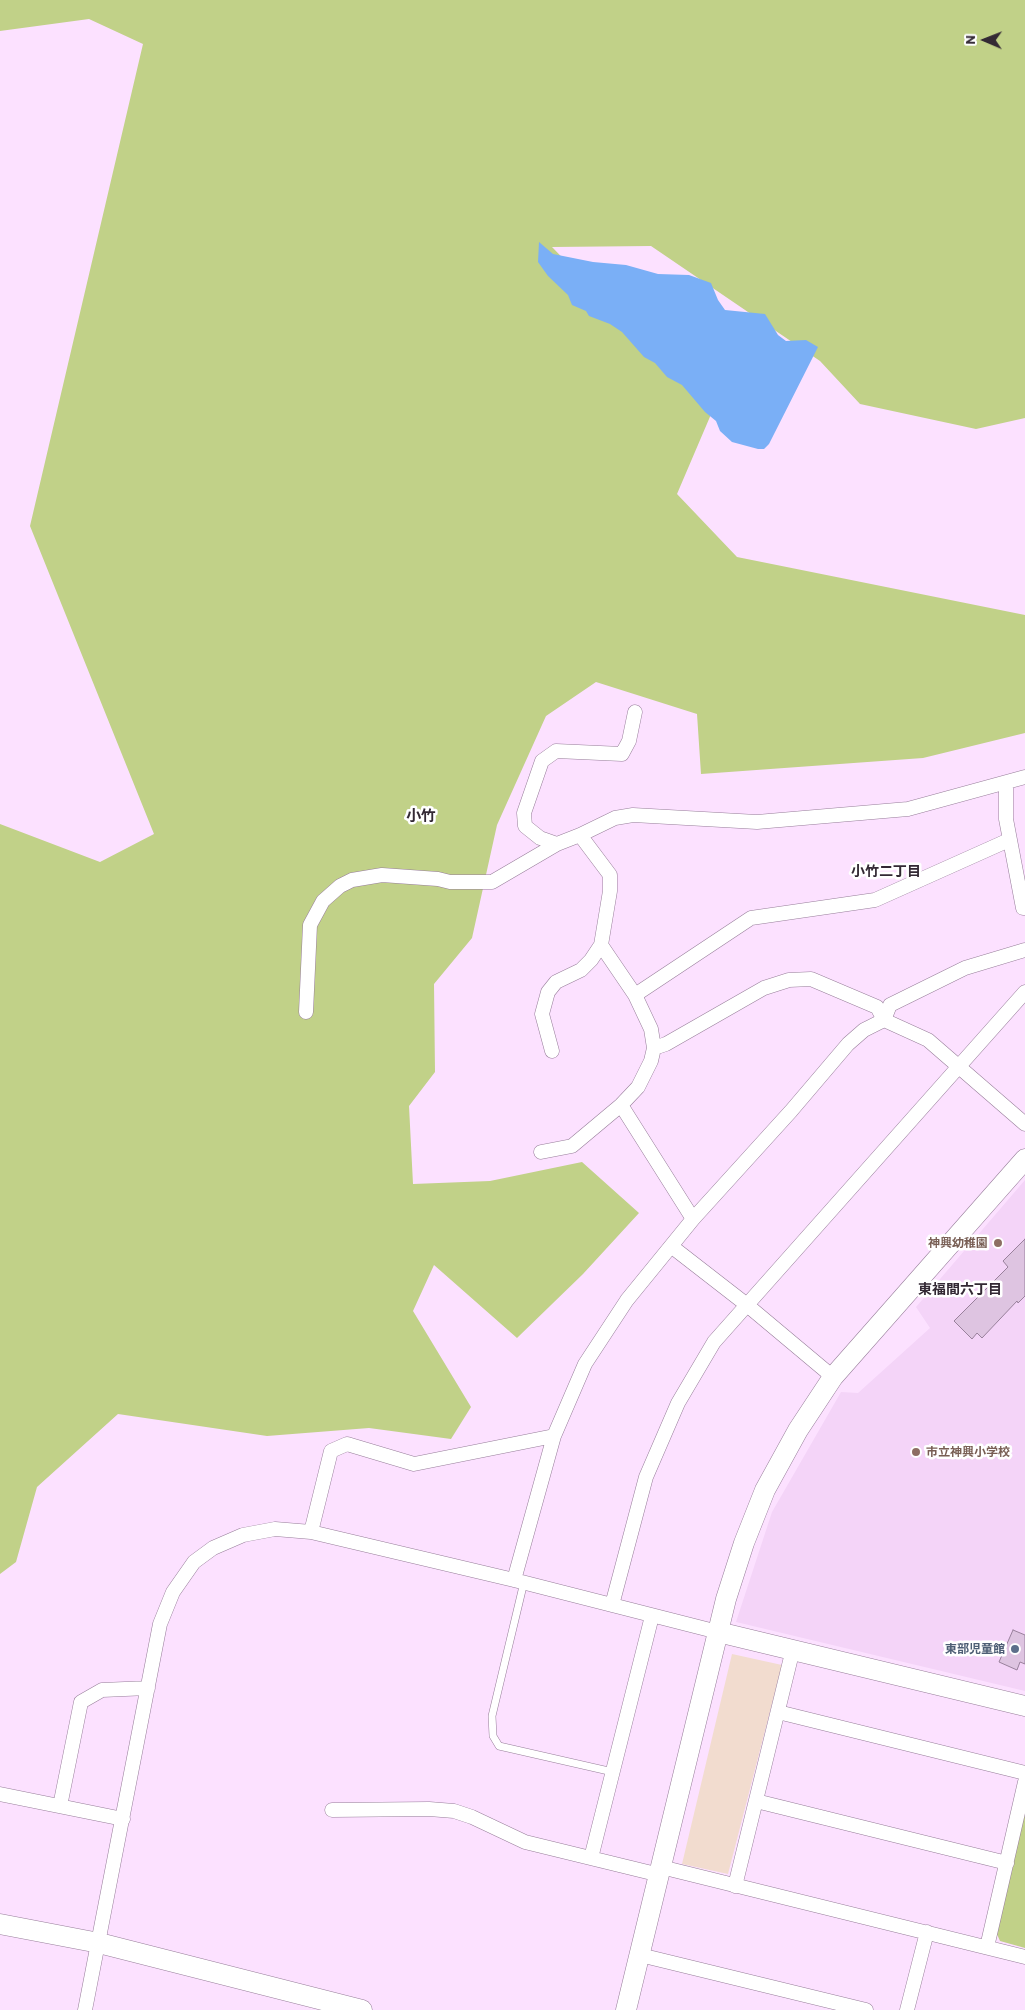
<!DOCTYPE html>
<meta charset="utf-8">
<style>
body{margin:0}
#map{position:relative;width:1025px;height:2010px;overflow:hidden;background:#fce1ff;font-family:Barlow,sans-serif}
canvas{display:block}
.north{position:absolute;left:960px;top:15px;width:50px;height:50px;-webkit-text-stroke:4px #fff;paint-order:stroke;rotate:271deg;font-size:14px;font-weight:700;line-height:20px;text-align:center;color:#332934}
.north::after{content:'';display:block;margin:auto;width:18px;height:22px;background:#332934;clip-path:polygon(50% 0,100% 100%,50% 72%,0 100%)}
</style>
<div id="map">
<canvas width="1025" height="2010"></canvas>
<div class="north">N</div>
</div>
<script>
const context = document.querySelector('canvas').getContext('2d');
context.lineJoin = 'round';
function fillPath(path, color) {
  context.fillStyle = color;
  context.fill(path, 'evenodd');
}
function toPath(rows) {
  const path = new Path2D();
  for (const r of rows) {
    path.moveTo(r[0], r[1]);
    for (let i = 2; i < r.length; i += 2) path.lineTo(r[i], r[i + 1]);
  }
  return path;
}
function strokePath(path, color, width, dash) {
  context.strokeStyle = color;
  context.lineWidth = width;
  context.lineCap = dash ? 'butt' : 'round';
  context.setLineDash(dash || []);
  context.stroke(path);
}
function drawText(font, color, halo, rows, align = 'center') {
  context.font = font + ' Barlow,"Noto Sans JP",sans-serif';
  context.lineWidth = 5;
  context.setLineDash([]);
  context.textBaseline = 'middle';
  context.strokeStyle = halo;
  context.fillStyle = color;
  for (const [text, x, y, turn = 0] of rows) {
    context.save();
    context.translate(x, y);
    context.rotate((+turn || 0) * Math.PI / 180);
    context.textAlign = isNaN(turn) ? turn : align;
    if (halo) context.strokeText(text, 0, 0);
    context.fillText(text, 0, 0);
    context.restore();
  }
}
fillPath(toPath([
 [732,1654,782,1665,728,1874,682,1864]
]), '#f2dccf');
fillPath(toPath([
 [1025,1180,1025,1691,736,1622,772,1512,841,1392,858,1393,930,1328,916,1307]
]), '#f4d4f8');
fillPath(toPath([
 [0,0,1025,0,1025,418,976,429,860,404,820,361,651,246,552,247,712,412,677,494,737,557,1025,615,1025,733,923,758,701,774,697,714,596,682,546,716,497,825,472,938,434,984,435,1072,409,1106,413,1184,490,1181,582,1162,639,1213,583,1274,517,1338,434,1265,413,1311,471,1407,451,1439,369,1428,267,1436,118,1414,37,1487,16,1562,0,1574,0,824,100,862,154,834,30,526,143,44,89,19,0,31],
 [1025,1813,1025,1948,1000,1941,996,1932]
]), '#c1d188');
fillPath(toPath([
 [539,242,553,254,593,262,626,265,658,274,689,275,711,283,718,300,725,310,765,314,778,335,786,341,806,340,818,347,769,444,764,449,758,449,732,442,720,431,716,421,705,412,682,385,667,377,655,363,644,357,622,332,610,324,589,316,586,311,572,305,568,295,548,276,538,262]
]), '#7aaff6');
const building = toPath([
 [1025,1239,1025,1296,1018,1303,1017,1301,982,1338,977,1333,972,1339,954,1321,1008,1267,1003,1261,1025,1239],
 [1013,1630,1025,1635,1025,1664,1020,1662,1017,1670,999,1662,1013,1630]
]);
fillPath(building, '#dec4e1');
strokePath(building, '#99819c', 1);
const lane = toPath([
 [524,1582,492,1716,493,1736,499,1746,613,1772]
]);
const street = toPath([
 [1006,783,1006,819,1023,908,1025,908],
 [557,844,540,838,525,826,524,813,542,761,556,751,622,754,629,741,635,712],
 [635,995,751,918,875,900,1009,840],
 [306,1012,310,925,323,901,340,886,352,880,382,875,438,879,450,882,492,882,557,844,580,835,615,818,633,815,757,822,908,809,1025,777],
 [654,1048,666,1044,764,988,789,980,811,979,877,1007,884,1020,928,1040,1025,1124],
 [552,1051,542,1014,548,992,556,982,581,970,591,960,601,945],
 [621,1105,693,1219],
 [541,1152,572,1146,621,1105,638,1087,651,1061,654,1048,651,1029,635,995,601,945,610,891,610,875,580,835],
 [671,1246,747,1305,833,1377],
 [311,1532,331,1451,347,1444,414,1464,554,1436],
 [514,1580,554,1436,585,1364,627,1300,693,1219,791,1111,848,1044,864,1030,884,1020,890,1005,965,968,1025,950],
 [612,1605,646,1477,678,1403,714,1342,1025,992],
 [778,1712,1025,1773],
 [0,1794,123,1819],
 [756,1801,1007,1863],
 [60,1806,81,1702,102,1690,148,1688],
 [332,1810,429,1809,454,1811,472,1817,525,1842,660,1875],
 [591,1858,652,1616],
 [661,1867,1025,1957],
 [735,1886,793,1649],
 [987,1947,1025,1782],
 [640,1955,866,2010],
 [85,2010,160,1624,173,1592,194,1562,213,1548,243,1535,275,1529,311,1532,514,1580,718,1632],
 [907,2010,927,1932]
]);
const secondary = toPath([
 [718,1632,1025,1706],
 [0,1924,99,1943,362,2010],
 [626,2010,726,1599,744,1543,765,1490,798,1430,833,1377,1025,1159]
]);
strokePath(lane, '#977e9a', 8);
strokePath(street, '#977e9a', 15);
strokePath(secondary, '#977e9a', 21);
strokePath(lane, '#fff', 7);
strokePath(street, '#fff', 14);
strokePath(secondary, '#fff', 20);
for (const [x, y, r, color] of [
 [998,1243,5,"#8d6e63"],
 [916,1452,5,"#8d6e63"],
 [1015,1649,5,"#5c6f8a"]
]) {
  const dot = new Path2D();
  dot.arc(x, y, r, 0, 2 * Math.PI);
  context.fillStyle = color;
  context.fill(dot);
  strokePath(dot, '#fff', 2);
}
drawText('bold 12px', '#785e54', '#fff', [
 ["神興幼稚園",988,1243],
 ["市立神興小学校",926,1452,"left"]
], 'right');
drawText('bold 12px', '#4e5e75', '#fff', [
 ["東部児童館",1005,1649]
], 'right');
drawText('bold 14px', '#332934', '#fff', [
 ["小竹二丁目",886,871],
 ["東福間六丁目",960,1289]
]);
drawText('bold 15px', '#332934', '#fff', [
 ["小竹",421,816]
]);
</script>
